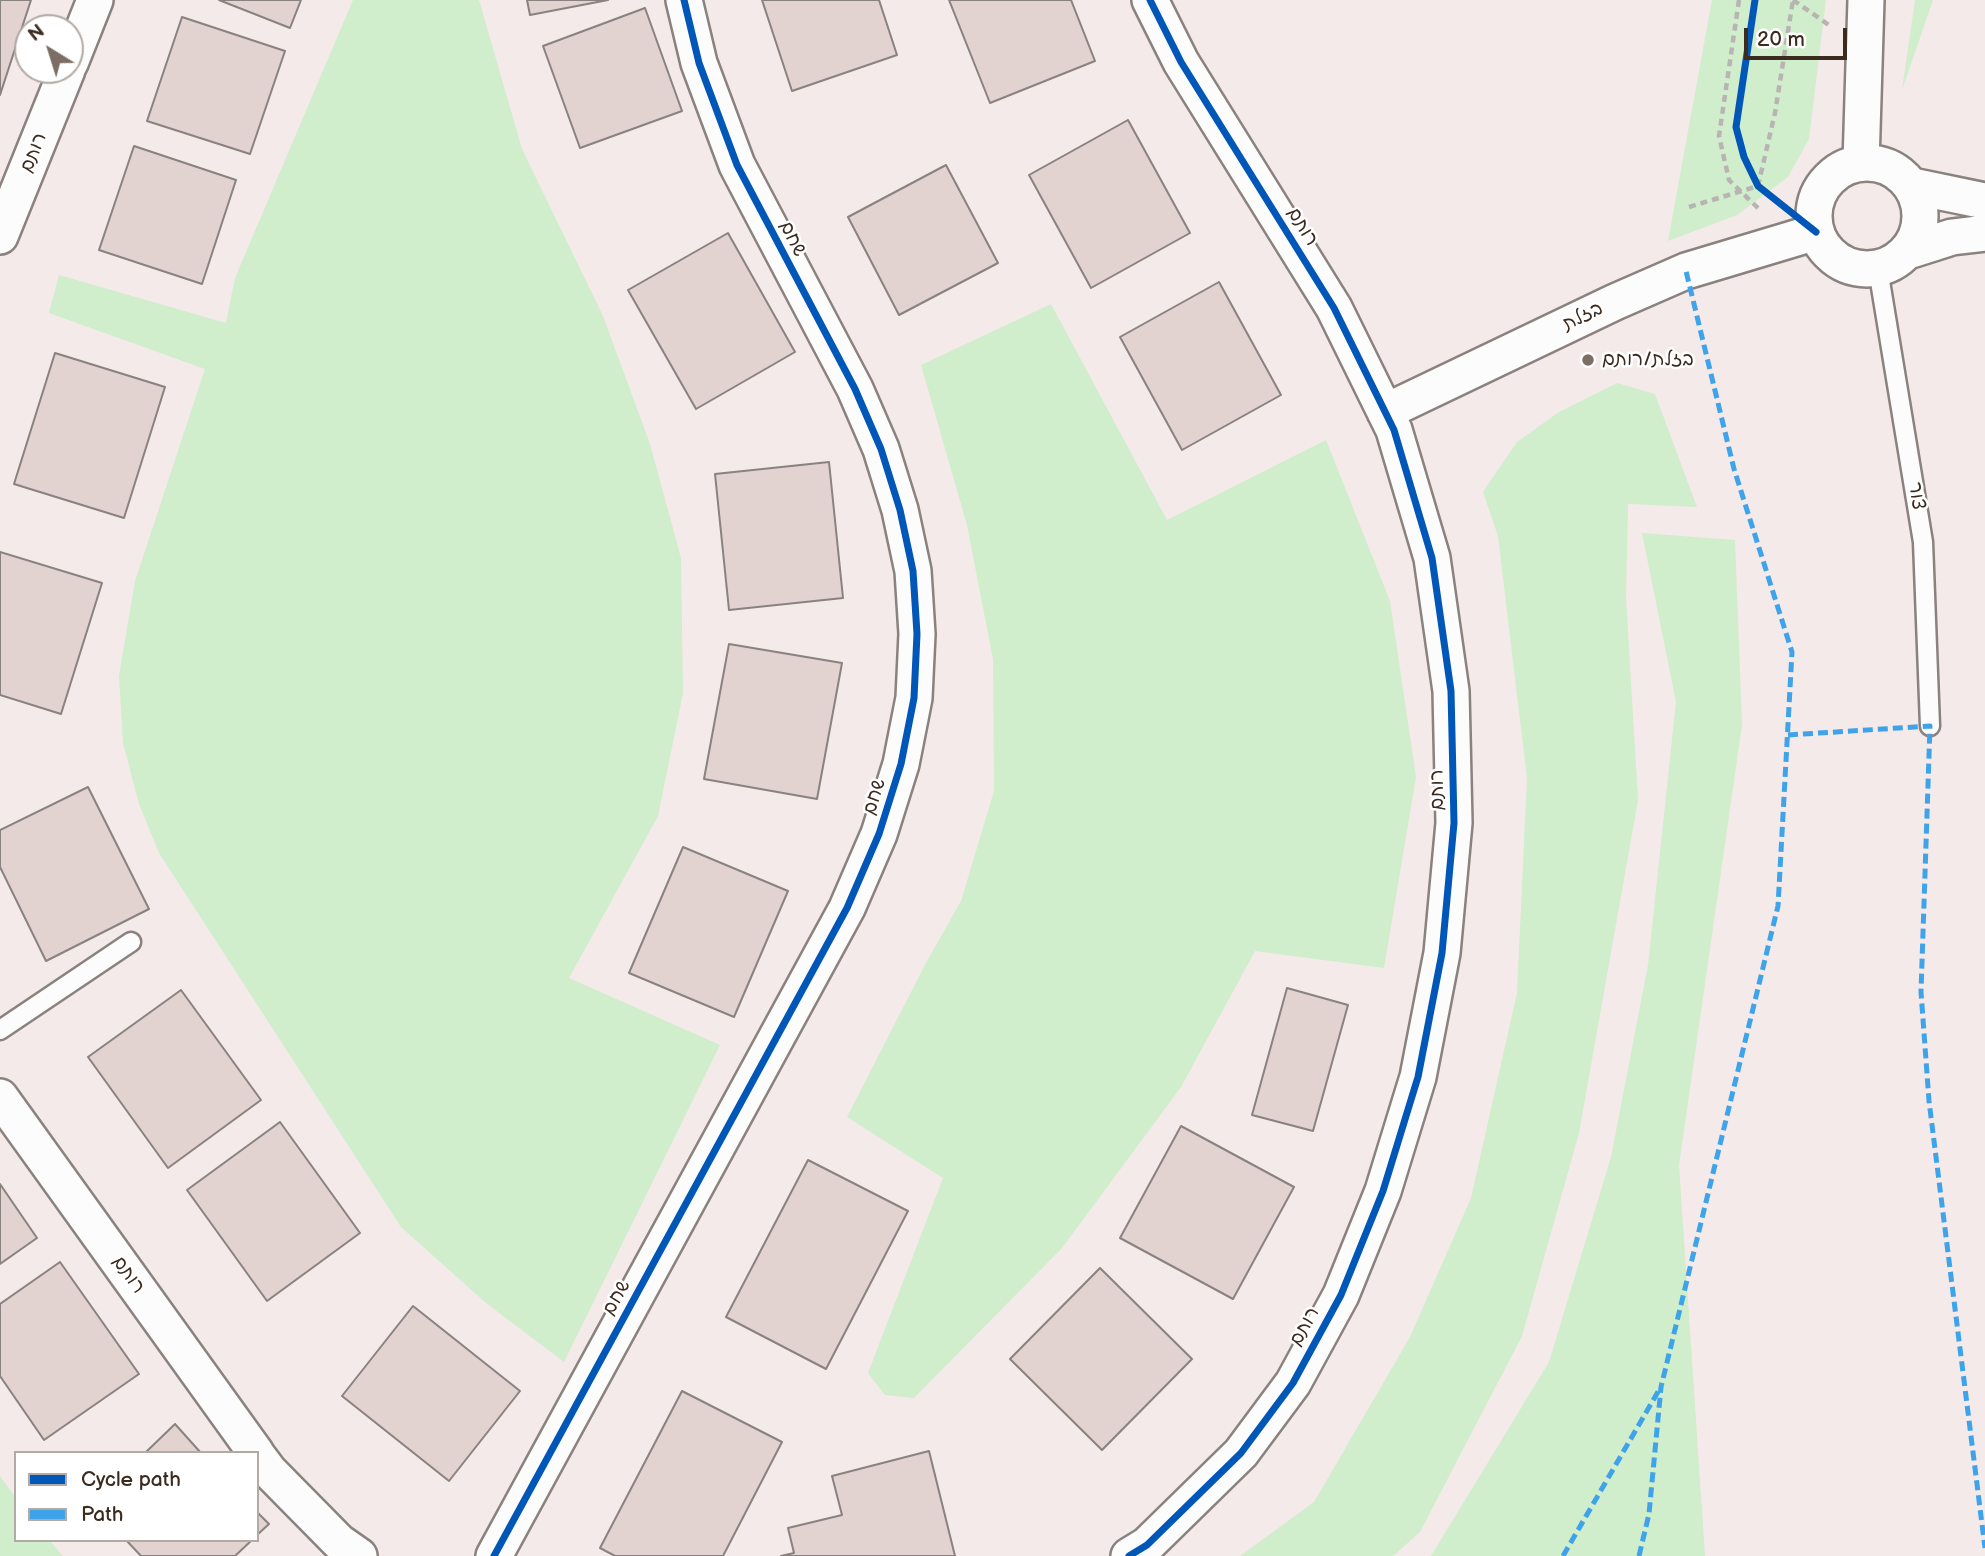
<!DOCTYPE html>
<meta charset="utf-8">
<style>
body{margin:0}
#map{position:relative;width:1985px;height:1556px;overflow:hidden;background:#f4eae9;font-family:"Balsamiq Sans",sans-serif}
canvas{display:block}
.legend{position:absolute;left:14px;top:1451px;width:245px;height:91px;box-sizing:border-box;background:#fff;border:2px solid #b1aaa5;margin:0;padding:9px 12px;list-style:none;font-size:21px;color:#3b2a1e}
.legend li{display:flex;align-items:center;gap:14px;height:35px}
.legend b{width:35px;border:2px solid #b1aaa5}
.north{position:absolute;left:14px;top:14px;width:70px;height:70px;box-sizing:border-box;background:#fff;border:2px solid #b1aaa5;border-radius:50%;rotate:322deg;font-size:19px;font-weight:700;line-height:28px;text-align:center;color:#3b2a1e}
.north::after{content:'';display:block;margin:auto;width:24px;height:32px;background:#7c6d65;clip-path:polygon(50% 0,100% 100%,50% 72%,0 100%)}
.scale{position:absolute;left:1744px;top:28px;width:103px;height:32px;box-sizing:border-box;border:4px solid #3b2a1e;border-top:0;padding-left:9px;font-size:21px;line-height:24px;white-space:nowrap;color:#3b2a1e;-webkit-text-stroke:5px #fff;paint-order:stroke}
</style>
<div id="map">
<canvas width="1985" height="1556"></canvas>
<ul class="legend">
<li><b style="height:9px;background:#0057b8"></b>Cycle path</li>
<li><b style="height:9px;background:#3fa3ea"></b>Path</li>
</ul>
<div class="north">N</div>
<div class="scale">20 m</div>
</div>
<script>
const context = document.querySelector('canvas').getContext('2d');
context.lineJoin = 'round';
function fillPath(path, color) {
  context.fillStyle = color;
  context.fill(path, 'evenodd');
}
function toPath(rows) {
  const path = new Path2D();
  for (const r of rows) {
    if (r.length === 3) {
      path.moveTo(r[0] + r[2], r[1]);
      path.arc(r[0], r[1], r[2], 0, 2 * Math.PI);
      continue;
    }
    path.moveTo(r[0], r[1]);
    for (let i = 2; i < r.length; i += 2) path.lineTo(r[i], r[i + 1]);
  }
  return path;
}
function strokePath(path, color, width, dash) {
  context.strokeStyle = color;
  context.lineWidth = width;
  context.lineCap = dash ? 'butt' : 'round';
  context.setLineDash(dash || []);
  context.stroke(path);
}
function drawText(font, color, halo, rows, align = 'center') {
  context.font = font + ' "Balsamiq Sans","Playpen Sans Hebrew",sans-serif';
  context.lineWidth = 5;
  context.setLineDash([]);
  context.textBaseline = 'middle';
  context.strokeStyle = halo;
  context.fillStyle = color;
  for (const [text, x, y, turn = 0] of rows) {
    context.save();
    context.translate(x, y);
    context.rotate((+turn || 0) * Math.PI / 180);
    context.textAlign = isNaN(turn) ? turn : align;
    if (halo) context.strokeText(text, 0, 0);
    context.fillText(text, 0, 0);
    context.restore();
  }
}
fillPath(toPath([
 [353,0,479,0,522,149,603,316,650,444,681,558,683,693,658,816,569,978,720,1045,564,1362,486,1303,401,1227,159,853,139,804,123,743,119,676,135,581,205,369,49,313,59,275,226,323,235,278],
 [1712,0,1826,0,1809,139,1788,177,1737,215,1668,241],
 [1915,0,1933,0,1902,90],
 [1051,304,1167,520,1326,440,1390,601,1416,777,1384,968,1255,951,1181,1087,1062,1248,914,1398,885,1395,868,1373,943,1178,847,1117,927,961,961,901,994,791,993,659,967,525,921,365],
 [1617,383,1655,394,1697,507,1628,504,1626,598,1638,800,1579,1133,1522,1336,1420,1532,1393,1556,1240,1556,1314,1502,1410,1337,1471,1198,1517,993,1527,778,1498,536,1483,492,1517,442,1559,412],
 [1642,533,1735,540,1742,725,1679,1165,1705,1556,1431,1556,1549,1362,1611,1157,1648,965,1676,702],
 [0,1476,16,1498,16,1540,49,1540,63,1556,0,1556]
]), '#d0edcc');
const building = toPath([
 [0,0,31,0,0,95,0,0],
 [219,0,301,0,290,28,219,0],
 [527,0,608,0,530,15,527,0],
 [762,0,879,0,897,55,792,91,762,0],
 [949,0,1071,0,1095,61,990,103,949,0],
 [645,8,682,111,580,148,543,46,645,8],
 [182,17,285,51,250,154,147,121,182,17],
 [1128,120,1190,233,1091,288,1029,175,1128,120],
 [134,146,236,180,202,284,99,250,134,146],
 [946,165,998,263,899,315,848,217,946,165],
 [728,233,795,352,696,409,628,290,728,233],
 [1219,282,1281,395,1182,450,1120,337,1219,282],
 [55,353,165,387,124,518,14,484,55,353],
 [829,462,843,598,729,610,715,474,829,462],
 [0,552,102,583,61,714,0,695,0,552],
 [729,644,842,663,817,799,704,779,729,644],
 [88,787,149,909,46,961,0,867,0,830,88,787],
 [683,847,788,891,734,1017,629,973,683,847],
 [1287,988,1348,1005,1313,1131,1252,1115,1287,988],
 [181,990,261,1100,168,1168,88,1057,181,990],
 [280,1122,360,1233,267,1301,187,1190,280,1122],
 [1181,1126,1294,1187,1233,1299,1120,1238,1181,1126],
 [808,1160,908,1211,826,1369,726,1317,808,1160],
 [0,1184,37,1238,0,1264,0,1184],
 [60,1262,139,1374,44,1440,0,1376,0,1304,60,1262],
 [1100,1268,1192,1359,1102,1450,1010,1359,1100,1268],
 [413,1306,520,1391,449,1481,342,1396,413,1306],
 [682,1391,782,1442,723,1556,615,1556,600,1548,682,1391],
 [175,1424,201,1453,145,1453,175,1424],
 [929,1451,955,1556,781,1556,794,1553,788,1528,842,1515,832,1476,929,1451],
 [257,1512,269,1524,257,1535,257,1512],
 [126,1540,252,1540,235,1556,141,1556,126,1540]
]);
fillPath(building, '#e2d2d0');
strokePath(building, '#89827e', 2);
const lane = toPath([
 [1878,269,1923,542,1930,726],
 [0,1030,131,942]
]);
const street = toPath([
 [70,63,95,0],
 [1867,216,53],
 [1861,163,1866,0],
 [1912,186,1985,201],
 [0,236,67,70],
 [1908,251,1952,237,1985,233],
 [1385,412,1615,302,1686,271,1816,232],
 [0,1097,256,1453],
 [257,1455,269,1471,339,1542,359,1556],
 [494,1556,847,908,879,834,901,764,914,698,917,634,913,571,900,510,881,449,855,389,737,165,699,63,684,0],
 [1129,1556,1147,1545,1241,1453,1293,1383,1341,1295,1383,1191,1418,1077,1442,953,1454,823,1451,691,1432,558,1394,430,1334,308,1181,62,1150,0]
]);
strokePath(lane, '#89827e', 23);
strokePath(street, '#89827e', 40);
strokePath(toPath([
 [1739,0,1719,136,1729,180,1761,211],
 [1793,0,1829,25],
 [1689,207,1758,186,1775,113,1793,0]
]), '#b8b4b3', 4.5, [7, 5]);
strokePath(lane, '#fdfcfc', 18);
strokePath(street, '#fdfcfc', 35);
strokePath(toPath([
 [1788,735,1930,726,1921,992,1929,1101,1985,1548],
 [1563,1556,1659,1390],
 [1639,1556,1649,1514,1661,1387,1778,906,1792,652,1734,469,1686,271]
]), '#3fa3ea', 5, [10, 5]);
strokePath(toPath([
 [1755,0,1736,127,1744,157,1758,186,1816,232],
 [494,1556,847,908,879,834,901,764,914,698,917,634,913,571,900,510,881,449,855,389,737,165,699,63,684,0],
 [1129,1556,1147,1545,1241,1453,1293,1383,1341,1295,1383,1191,1418,1077,1442,953,1454,823,1451,691,1432,558,1394,430,1334,308,1181,62,1150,0]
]), '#0057b8', 7);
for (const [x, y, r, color] of [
 [1588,360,7,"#7c6d65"]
]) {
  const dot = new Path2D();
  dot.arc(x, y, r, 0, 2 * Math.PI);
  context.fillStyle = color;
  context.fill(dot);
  strokePath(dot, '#fff', 2.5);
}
drawText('19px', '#3b2a1e', '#fff', [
 ["רותם",34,153,-68],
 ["רותם",1302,227,58],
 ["שחם",792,239,63],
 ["בזלת",1583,317,-26],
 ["צור",1916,496,82],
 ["רותם",1438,790,-91],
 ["שחם",875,797,-73],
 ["רותם",128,1275,54],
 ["שחם",617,1298,-61],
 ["רותם",1305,1327,-61]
]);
drawText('19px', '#3b2a1e', '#fff', [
 ["בזלת/רותם",1602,360]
], 'left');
</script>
